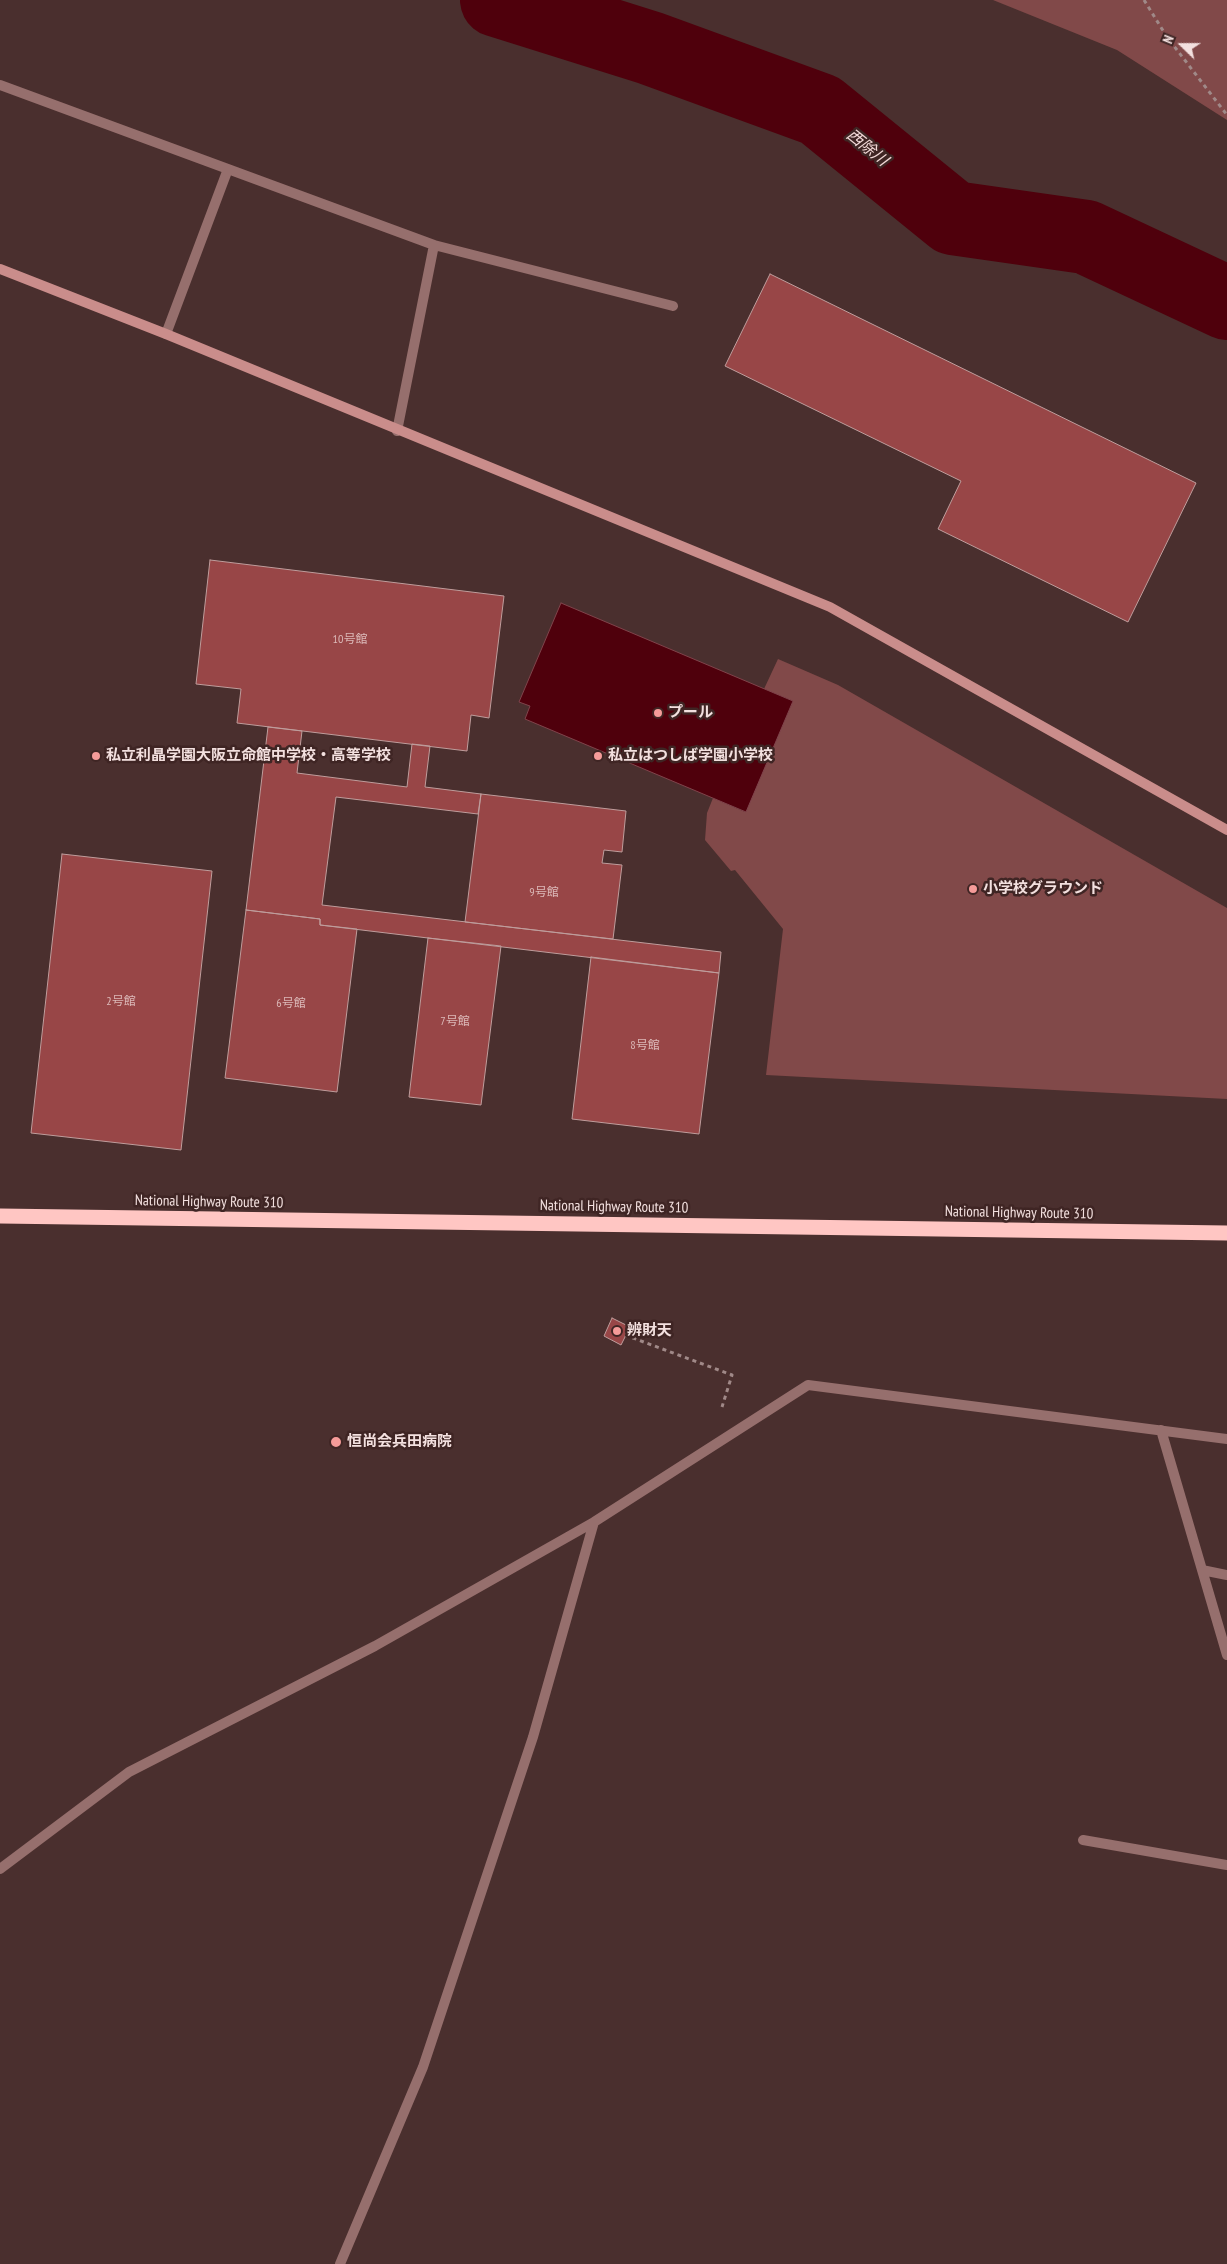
<!DOCTYPE html>
<meta charset="utf-8">
<style>
body{margin:0}
#map{position:relative;width:1227px;height:2264px;overflow:hidden;background:#4a2f2e;font-family:"PT Sans Narrow",sans-serif}
canvas{display:block}
.north{position:absolute;left:1157px;top:20px;width:50px;height:50px;-webkit-text-stroke:4px #3f2524;paint-order:stroke;rotate:292deg;font-size:14px;font-weight:700;line-height:20px;text-align:center;color:#f3e0df}
.north::after{content:'';display:block;margin:auto;width:18px;height:22px;background:#f3e0df;clip-path:polygon(50% 0,100% 100%,50% 72%,0 100%)}
</style>
<div id="map">
<canvas width="1227" height="2264"></canvas>
<div class="north">N</div>
</div>
<script>
const context = document.querySelector('canvas').getContext('2d');
context.lineJoin = 'round';
function fillPath(path, color) {
  context.fillStyle = color;
  context.fill(path, 'evenodd');
}
function toPath(rows) {
  const path = new Path2D();
  for (const r of rows) {
    path.moveTo(r[0], r[1]);
    for (let i = 2; i < r.length; i += 2) path.lineTo(r[i], r[i + 1]);
  }
  return path;
}
function strokePath(path, color, width, dash) {
  context.strokeStyle = color;
  context.lineWidth = width;
  context.lineCap = dash ? 'butt' : 'round';
  context.setLineDash(dash || []);
  context.stroke(path);
}
function drawText(font, color, halo, rows, align = 'center') {
  context.font = font + ' "PT Sans Narrow","Noto Sans JP",sans-serif';
  context.lineWidth = 5;
  context.setLineDash([]);
  context.textBaseline = 'middle';
  context.strokeStyle = halo;
  context.fillStyle = color;
  for (const [text, x, y, turn = 0] of rows) {
    context.save();
    context.translate(x, y);
    context.rotate((+turn || 0) * Math.PI / 180);
    context.textAlign = isNaN(turn) ? turn : align;
    if (halo) context.strokeText(text, 0, 0);
    context.fillText(text, 0, 0);
    context.restore();
  }
}
fillPath(toPath([
 [993,0,1227,0,1227,120,1117,50],
 [778,659,838,685,1227,908,1227,1099,766,1075,783,929,735,870,731,871,705,840,707,813,713,798,745,812,793,701,764,689]
]), '#814949');
const water = toPath([
 [561,603,793,701,746,812,525,719,530,706,519,702,561,603]
]);
fillPath(water, '#4f000c');
strokePath(water, '#80434b', 1);
strokePath(toPath([
 [497,0,650,48,820,110,953,218,1086,237,1227,303]
]), '#4f000c', 74);
const building = toPath([
 [770,274,1196,483,1128,622,938,529,961,481,725,366,770,274],
 [210,560,504,596,489,718,471,715,467,751,237,723,241,689,196,684,210,560],
 [268,727,302,731,297,773,407,787,412,744,430,746,425,787,481,794,478,814,336,797,322,905,721,952,719,973,320,925,320,919,246,910,268,727],
 [481,794,626,811,622,852,604,850,602,863,622,865,613,939,465,922,481,794],
 [62,854,212,871,181,1150,31,1133,62,854],
 [246,910,320,919,320,925,357,929,337,1092,225,1078,246,910],
 [428,938,501,946,481,1105,409,1097,428,938],
 [591,957,719,973,699,1134,572,1119,591,957],
 [612,1318,630,1327,621,1345,604,1336,612,1318]
]);
fillPath(building, '#984647');
strokePath(building, '#bf9d9c', 1);
strokePath(toPath([
 [1144,0,1167,37,1227,115],
 [625,1335,732,1375,722,1407]
]), '#a08988', 3, [4, 4]);
strokePath(toPath([
 [0,85,434,245,397,431],
 [434,245,673,306],
 [166,334,228,169],
 [1161,1430,1227,1655],
 [1202,1570,1227,1575],
 [1083,1840,1227,1865],
 [0,1869,129,1772,375,1646,594,1522,808,1385,1227,1439],
 [340,2264,423,2067,533,1737,594,1522]
]), '#966f6d', 10);
strokePath(toPath([
 [0,269,166,334,830,607,1227,830]
]), '#ca8d8b', 10);
strokePath(toPath([
 [0,1216,1227,1233]
]), '#ffc6c3', 15);
for (const [x, y, r, color] of [
 [658,713,5,"#f59b99"],
 [96,756,5,"#f59b99"],
 [598,756,5,"#f59b99"],
 [973,889,5,"#f59b99"],
 [617,1331,5,"#f59b99"],
 [336,1442,6,"#f59b99"]
]) {
  const dot = new Path2D();
  dot.arc(x, y, r, 0, 2 * Math.PI);
  context.fillStyle = color;
  context.fill(dot);
  strokePath(dot, '#3f2524', 2);
}
drawText('12px', '#dcbab9', null, [
 ["10号館",350,640],
 ["9号館",544,893],
 ["2号館",121,1002],
 ["6号館",291,1004],
 ["7号館",455,1022],
 ["8号館",645,1046]
]);
drawText('bold 15px', '#f3e0df', '#3f2524', [
 ["プール",668,713],
 ["私立利晶学園大阪立命館中学校・高等学校",106,756],
 ["私立はつしば学園小学校",608,756],
 ["小学校グラウンド",983,889],
 ["辨財天",627,1331],
 ["恒尚会兵田病院",347,1442]
], 'left');
drawText('15px', '#f3e0df', '#3f2524', [
 ["National Highway Route 310",209,1202,1],
 ["National Highway Route 310",614,1207,1],
 ["National Highway Route 310",1019,1213,1]
]);
drawText('italic 16px', '#f3d9d8', '#3f2524', [
 ["西除川",867,148,39]
]);
</script>
